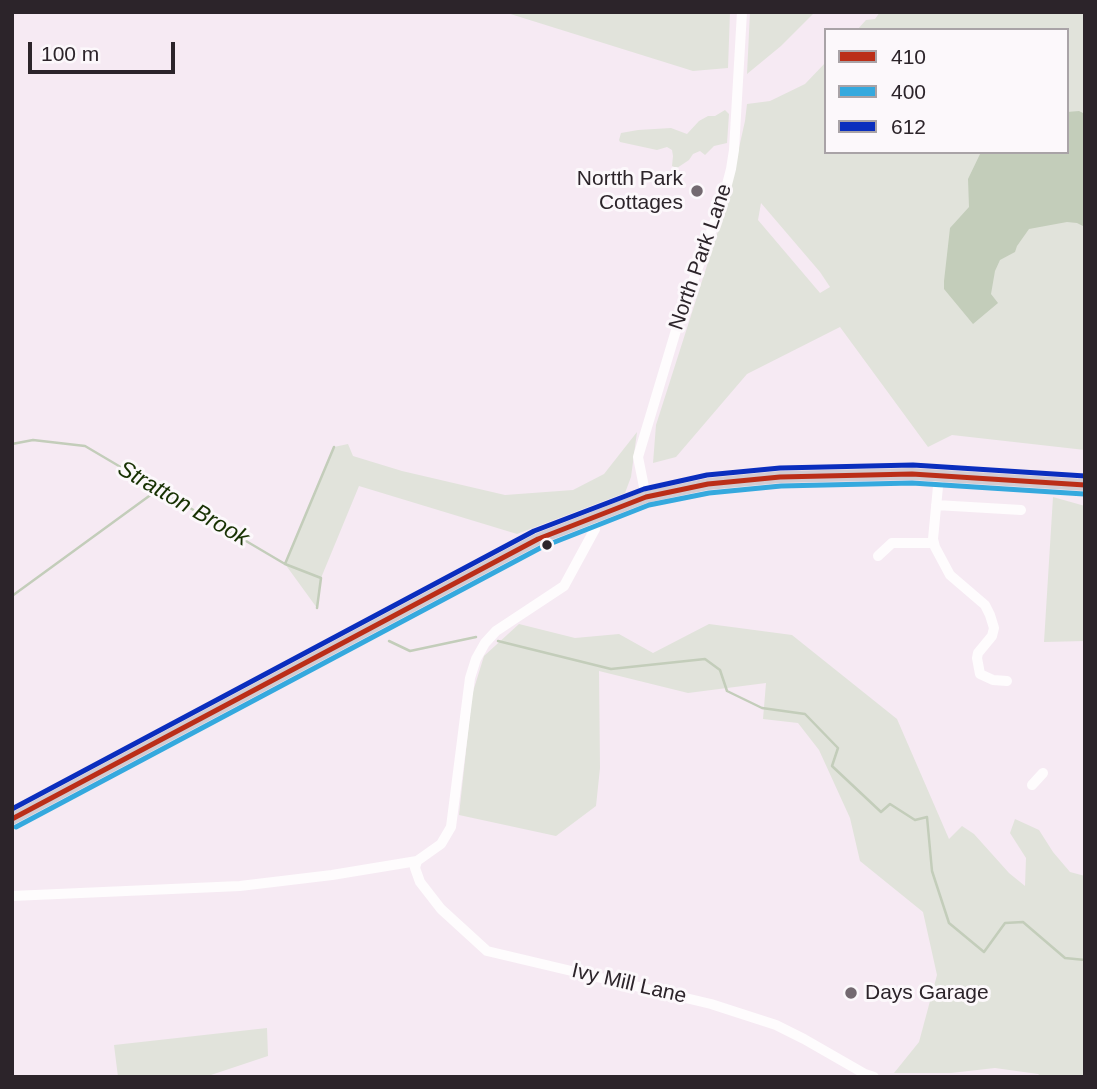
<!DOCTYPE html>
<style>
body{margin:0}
#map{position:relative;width:1097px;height:1089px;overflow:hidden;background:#f6eaf3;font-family:Arial,sans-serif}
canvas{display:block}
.frame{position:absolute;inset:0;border:14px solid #2c242a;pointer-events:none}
.legend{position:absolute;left:824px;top:28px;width:245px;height:126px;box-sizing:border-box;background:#fcf8fb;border:2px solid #a9a3a7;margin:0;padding:9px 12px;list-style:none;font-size:21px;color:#2c242a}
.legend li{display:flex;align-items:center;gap:14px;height:35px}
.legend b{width:35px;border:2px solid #a9a3a7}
.scale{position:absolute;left:28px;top:42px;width:147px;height:32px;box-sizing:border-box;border:4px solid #2c242a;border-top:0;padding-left:9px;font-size:21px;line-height:24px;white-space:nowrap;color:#2c242a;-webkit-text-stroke:5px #fcf8fb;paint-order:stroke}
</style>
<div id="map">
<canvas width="1097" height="1089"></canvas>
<div class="frame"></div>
<ul class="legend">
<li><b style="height:9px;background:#bb2e18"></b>410</li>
<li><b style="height:9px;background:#35a9de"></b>400</li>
<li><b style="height:9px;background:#0a2ebe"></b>612</li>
</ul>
<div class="scale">100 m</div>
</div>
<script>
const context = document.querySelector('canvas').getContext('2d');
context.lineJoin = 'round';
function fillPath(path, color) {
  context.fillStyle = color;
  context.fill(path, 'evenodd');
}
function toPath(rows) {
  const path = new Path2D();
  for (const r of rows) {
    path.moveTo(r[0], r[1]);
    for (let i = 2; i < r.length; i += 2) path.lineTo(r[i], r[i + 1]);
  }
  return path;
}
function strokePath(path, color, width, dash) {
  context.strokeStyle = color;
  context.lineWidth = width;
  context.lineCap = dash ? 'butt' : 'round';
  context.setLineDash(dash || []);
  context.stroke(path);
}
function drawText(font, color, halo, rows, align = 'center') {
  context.font = font + ' Arial,sans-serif';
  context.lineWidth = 6;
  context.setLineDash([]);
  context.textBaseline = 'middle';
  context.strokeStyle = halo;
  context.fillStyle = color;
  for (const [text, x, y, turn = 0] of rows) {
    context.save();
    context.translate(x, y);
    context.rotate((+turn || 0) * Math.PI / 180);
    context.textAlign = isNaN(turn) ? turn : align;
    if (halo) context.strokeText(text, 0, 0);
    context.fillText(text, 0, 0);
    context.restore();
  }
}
fillPath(toPath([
 [504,12,730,12,728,68,693,71],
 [750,12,815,12,781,46,747,74],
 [880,12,1085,12,1085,450,952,435,928,447,840,327,747,374,676,457,653,463,656,425,726,206,745,121,747,104,770,101,805,84,826,62,826,152,1067,152,1067,30,857,30,866,20,875,19],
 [761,203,820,272,830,287,820,293,758,220],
 [725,110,729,114,727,143,714,146,705,155,700,151,693,154,689,160,677,168,672,166,673,156,672,150,667,147,657,150,620,142,619,140,621,133,638,130,671,128,687,134,699,121,708,116,715,116],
 [637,432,631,477,625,493,517,534,359,486,321,578,317,608,285,564,334,447,348,444,353,456,402,471,505,495,573,490,604,474],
 [1053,497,1085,506,1085,641,1044,642],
 [519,624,575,638,619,634,653,653,709,624,792,635,897,719,949,839,962,826,974,834,1009,873,1025,886,1026,858,1010,833,1015,819,1039,830,1053,852,1070,872,1085,876,1085,1077,1042,1077,1038,1074,995,1068,951,1073,894,1073,919,1042,937,975,923,912,860,861,850,818,819,750,798,723,763,719,766,683,688,693,599,671,600,768,596,806,556,836,459,815,472,695,484,656],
 [267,1028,268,1056,205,1077,118,1077,114,1045]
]), '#e1e3db');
fillPath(toPath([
 [1079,111,1085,114,1085,227,1077,223,1067,222,1029,229,1017,246,1015,252,1000,260,995,271,991,294,998,303,973,324,944,289,944,281,950,228,969,207,968,179,981,152,1067,152,1067,112]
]), '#c3cdba');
strokePath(toPath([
 [12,444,33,440,85,446,285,564,321,578,317,608],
 [285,564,334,447],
 [12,596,156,491],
 [389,641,410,651,476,637],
 [498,641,611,669,705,659,720,670,727,691,762,708,805,714,838,748,832,766,881,812,890,804,915,820,927,817,932,871,949,923,984,952,1005,923,1023,922,1065,958,1085,960]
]), '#c3cdba', 2.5);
strokePath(toPath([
 [939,476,933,539,935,547,950,575,985,605,990,615,994,628,992,636,978,653,977,658,980,674,993,680,1007,681],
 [646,497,638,457,680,317,724,196,731,169,734,150,742,12],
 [936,505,1021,510],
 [878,556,892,543,934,543],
 [1032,785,1043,773],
 [417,861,415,868,420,882,441,909,487,951,711,1004,776,1025,804,1039,865,1074,874,1077],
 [12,896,240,886,332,875,417,861,441,844,451,827,470,678,476,659,485,643,496,631,564,586,595,529,591,517]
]), '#fefcfd', 10);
strokePath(toPath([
 [12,819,538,539,646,497,708,484,780,477,912,474,1085,485]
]), '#d2cbd1', 12);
strokePath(toPath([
 [12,819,538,539,646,497,708,484,780,477,912,474,1085,485]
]), '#bb2e18', 5);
strokePath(toPath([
 [16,827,542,547,649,505,709,493,781,486,912,483,1084,494]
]), '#35a9de', 5);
strokePath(toPath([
 [12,809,534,531,644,489,707,475,780,468,913,465,1085,476]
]), '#0a2ebe', 5);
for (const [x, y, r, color] of [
 [697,191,7,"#736970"],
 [547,545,6,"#2c242a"],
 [851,993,7,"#736970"]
]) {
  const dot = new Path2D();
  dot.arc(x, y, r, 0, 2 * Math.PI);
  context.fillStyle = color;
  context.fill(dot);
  strokePath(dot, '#fcf8fb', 2.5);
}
drawText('21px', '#2c242a', '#fcf8fb', [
 ["Nortth Park",683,179],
 ["Cottages",683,203],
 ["Days Garage",865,993,"left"]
], 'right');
drawText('21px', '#2c242a', '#fcf8fb', [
 ["North Park Lane",701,257,-71],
 ["Ivy Mill Lane",629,984,13]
]);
drawText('italic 23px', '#173102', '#fcf8fb', [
 ["Stratton Brook",183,504,30]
]);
</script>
